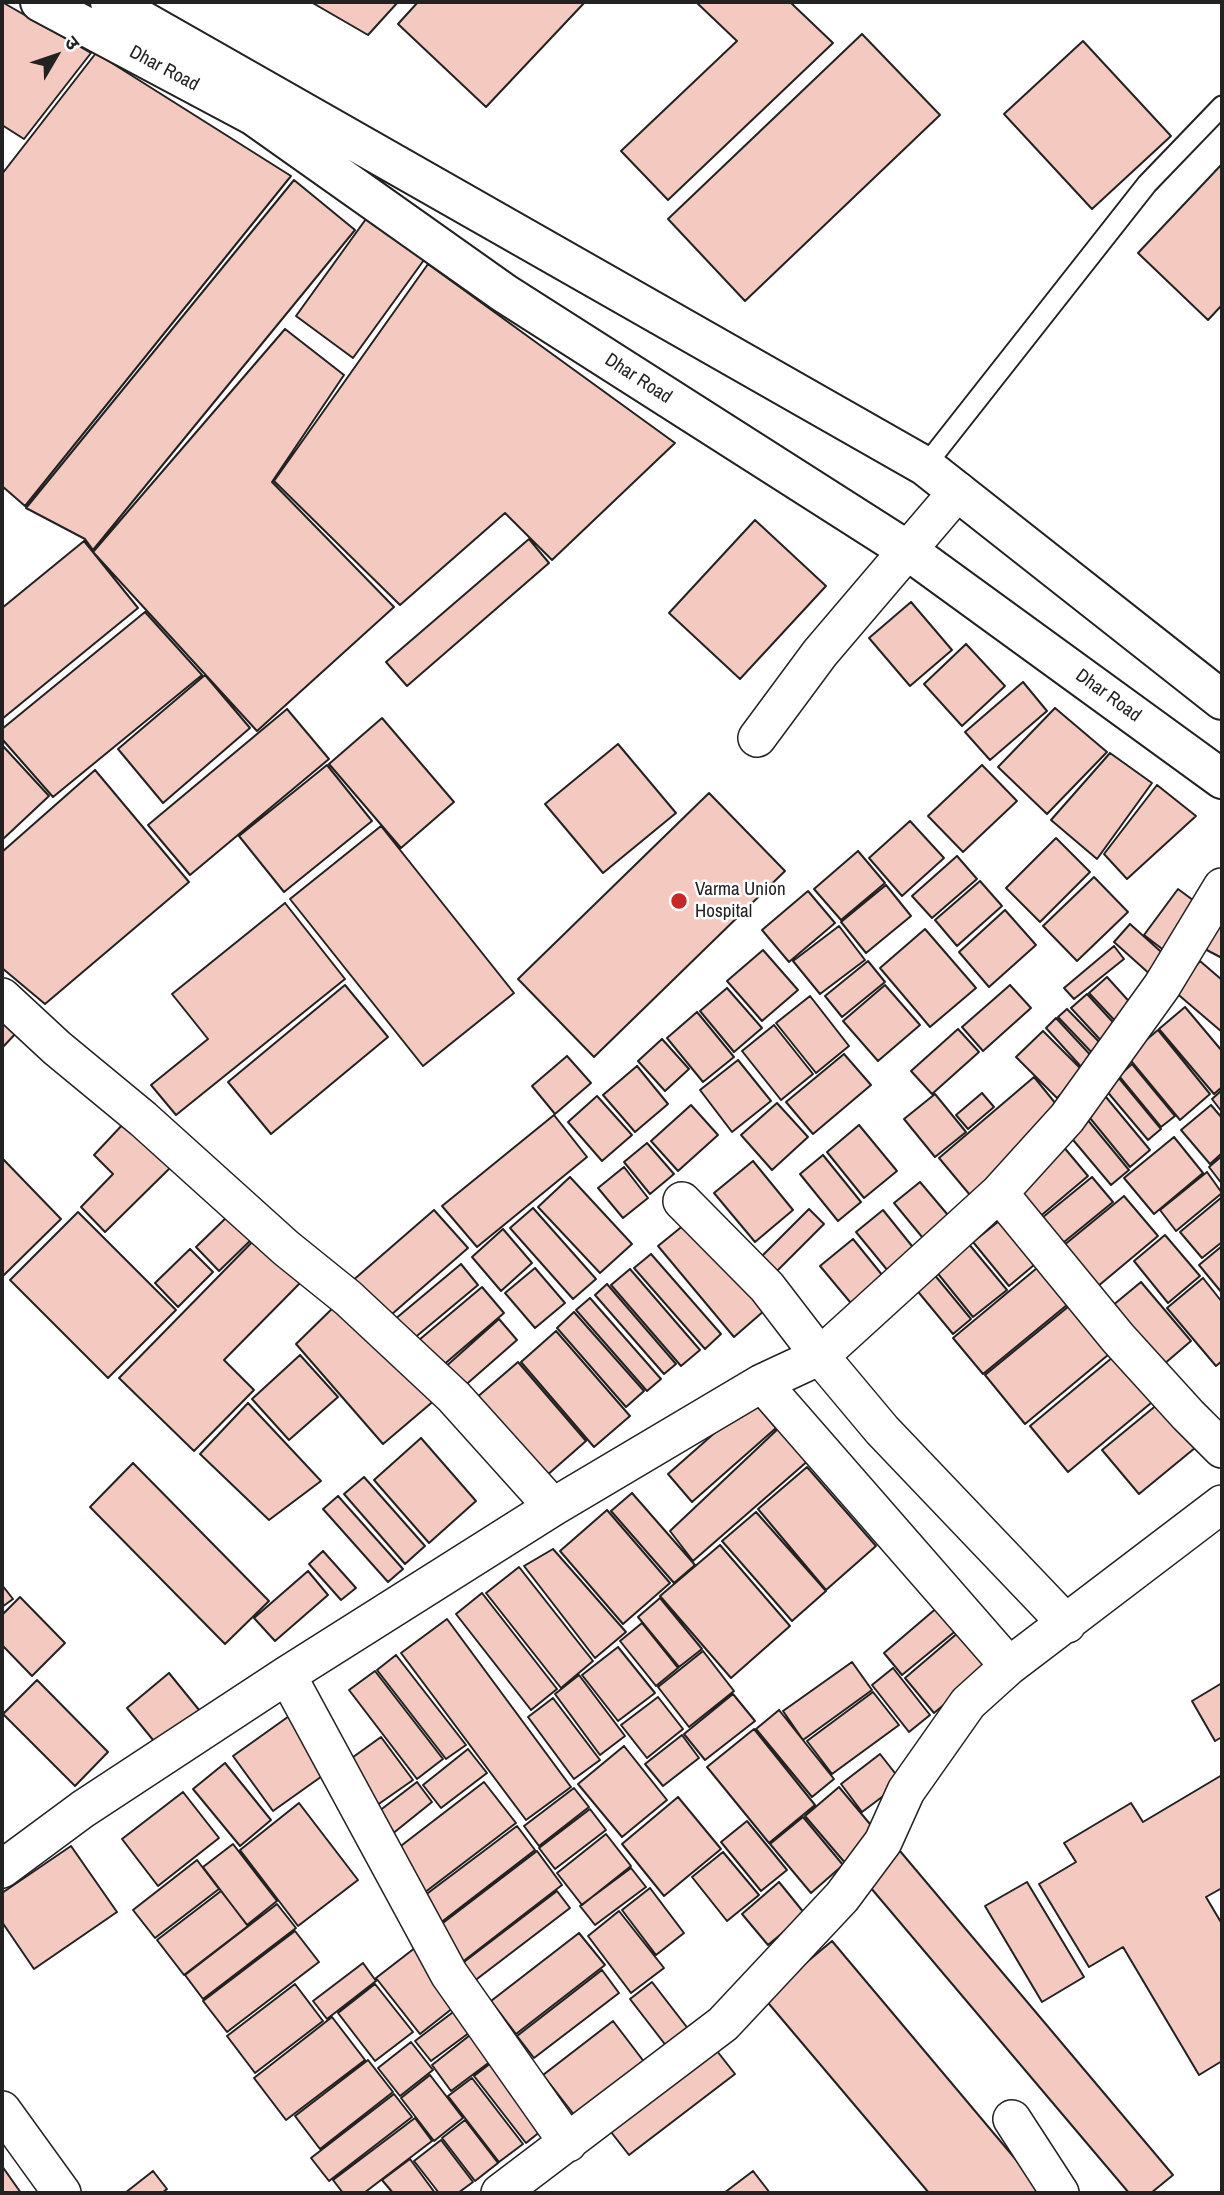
<!DOCTYPE html>
<meta charset="utf-8">
<style>
body{margin:0}
#map{position:relative;width:1224px;height:2195px;overflow:hidden;background:#fff;font-family:"Archivo Narrow","Noto Sans Devanagari",sans-serif}
canvas{display:block}
.frame{position:absolute;inset:0;border:4px solid #222;pointer-events:none}
.north{position:absolute;left:21px;top:21px;width:70px;height:70px;-webkit-text-stroke:5px #fff;paint-order:stroke;rotate:51deg;font-size:19px;font-weight:700;line-height:28px;text-align:center;color:#222}
.north::after{content:'';display:block;margin:auto;width:24px;height:32px;background:#222;clip-path:polygon(50% 0,100% 100%,50% 72%,0 100%)}
</style>
<div id="map">
<canvas width="1224" height="2195"></canvas>
<div class="frame"></div>
<div class="north">उ</div>
</div>
<script>
const context = document.querySelector('canvas').getContext('2d');
context.lineJoin = 'round';
function fillPath(path, color) {
  context.fillStyle = color;
  context.fill(path, 'evenodd');
}
function toPath(rows) {
  const path = new Path2D();
  for (const r of rows) {
    path.moveTo(r[0], r[1]);
    for (let i = 2; i < r.length; i += 2) path.lineTo(r[i], r[i + 1]);
  }
  return path;
}
function strokePath(path, color, width, dash) {
  context.strokeStyle = color;
  context.lineWidth = width;
  context.lineCap = dash ? 'butt' : 'round';
  context.setLineDash(dash || []);
  context.stroke(path);
}
function drawText(font, color, halo, rows, align = 'center') {
  context.font = font + ' "Archivo Narrow",sans-serif';
  context.lineWidth = 5;
  context.setLineDash([]);
  context.textBaseline = 'middle';
  context.strokeStyle = halo;
  context.fillStyle = color;
  for (const [text, x, y, turn = 0] of rows) {
    context.save();
    context.translate(x, y);
    context.rotate((+turn || 0) * Math.PI / 180);
    context.textAlign = isNaN(turn) ? turn : align;
    if (halo) context.strokeText(text, 0, 0);
    context.fillText(text, 0, 0);
    context.restore();
  }
}
const building = toPath([
 [2,2,91,53,24,139,2,125,2,2],
 [311,2,398,2,368,35,311,2],
 [418,2,585,2,486,107,398,24,418,2],
 [696,2,790,2,833,43,668,200,621,151,737,41,696,2],
 [862,34,940,115,745,301,668,219,862,34],
 [1083,41,1171,136,1092,209,1004,114,1083,41],
 [96,53,291,176,25,506,2,486,2,174,96,53],
 [1222,164,1222,305,1208,320,1138,253,1222,164],
 [294,180,355,230,93,550,85,539,26,508,294,180],
 [371,212,429,253,353,358,296,316,371,212],
 [428,264,675,443,552,560,505,513,400,605,274,481,428,264],
 [285,329,344,375,272,482,394,607,257,731,93,552,285,329],
 [755,520,826,586,740,679,669,613,755,520],
 [529,539,549,563,407,686,386,662,529,539],
 [84,541,138,608,2,719,2,608,84,541],
 [911,602,952,650,910,686,869,638,911,602],
 [145,612,202,675,53,797,2,739,2,729,145,612],
 [966,644,1005,686,962,726,924,684,966,644],
 [205,675,250,728,163,803,118,749,205,675],
 [1023,682,1047,711,990,760,965,732,1023,682],
 [1055,708,1107,752,1047,814,998,767,1055,708],
 [287,709,329,759,190,875,148,825,287,709],
 [382,718,454,802,401,848,329,764,382,718],
 [618,744,676,813,603,873,545,804,618,744],
 [2,745,49,796,2,840,2,745],
 [1110,753,1152,783,1097,859,1051,820,1110,753],
 [327,765,372,821,284,892,239,836,327,765],
 [982,765,1017,801,963,852,928,816,982,765],
 [95,770,189,882,45,1004,2,968,2,852,95,770],
 [1157,785,1196,816,1127,879,1104,854,1157,785],
 [709,793,785,871,594,1057,518,979,709,793],
 [910,821,944,858,902,896,869,858,910,821],
 [381,826,514,993,423,1066,290,899,381,826],
 [1056,838,1090,872,1040,922,1006,888,1056,838],
 [858,851,885,883,841,920,814,889,858,851],
 [957,856,977,879,932,918,912,896,957,856],
 [1094,877,1128,912,1077,961,1043,926,1094,877],
 [980,881,1002,906,957,946,935,920,980,881],
 [886,885,911,916,866,953,841,922,886,885],
 [1178,889,1205,909,1170,955,1144,935,1178,889],
 [808,891,835,923,789,962,762,930,808,891],
 [285,903,345,979,176,1115,151,1085,208,1039,172,994,285,903],
 [1222,905,1222,958,1199,946,1222,905],
 [1005,910,1036,945,989,987,959,952,1005,910],
 [1130,924,1168,958,1152,976,1114,942,1130,924],
 [839,926,865,960,820,994,793,961,839,926],
 [925,929,976,988,930,1027,880,968,925,929],
 [1114,946,1124,959,1074,999,1064,988,1114,946],
 [763,950,798,990,762,1021,727,981,763,950],
 [868,961,885,982,842,1017,825,996,868,961],
 [1200,961,1222,980,1222,1032,1174,991,1200,961],
 [1107,977,1135,1008,1118,1024,1089,993,1107,977],
 [345,985,388,1037,271,1134,228,1082,345,985],
 [885,985,920,1025,878,1061,843,1021,885,985],
 [1010,985,1031,1008,983,1051,962,1027,1010,985],
 [727,988,762,1028,734,1052,700,1011,727,988],
 [1087,994,1122,1032,1106,1046,1071,1008,1087,994],
 [810,996,849,1046,816,1073,776,1023,810,996],
 [1185,1007,1222,1051,1222,1087,1214,1094,1159,1029,1185,1007],
 [1067,1009,1106,1049,1096,1057,1058,1017,1067,1009],
 [697,1012,734,1057,703,1082,667,1038,697,1012],
 [2,1016,17,1032,2,1048,2,1016],
 [1056,1018,1096,1061,1085,1071,1046,1028,1056,1018],
 [774,1025,813,1074,781,1100,742,1051,774,1025],
 [958,1029,979,1052,932,1094,911,1071,958,1029],
 [1158,1030,1210,1094,1180,1120,1127,1056,1158,1030],
 [1043,1031,1084,1072,1057,1098,1016,1057,1043,1031],
 [662,1039,689,1069,665,1091,638,1061,662,1039],
 [844,1054,871,1085,813,1134,786,1102,844,1054],
 [567,1056,591,1083,555,1114,532,1086,567,1056],
 [738,1060,771,1101,732,1132,700,1090,738,1060],
 [1132,1064,1175,1116,1161,1127,1119,1076,1132,1064],
 [637,1066,668,1104,635,1132,603,1095,637,1066],
 [1034,1077,1065,1115,970,1195,939,1158,1034,1077],
 [1118,1077,1161,1129,1148,1140,1105,1089,1118,1077],
 [1222,1090,1222,1112,1212,1099,1222,1090],
 [1101,1091,1150,1150,1130,1167,1081,1107,1101,1091],
 [982,1093,994,1107,968,1129,956,1115,982,1093],
 [935,1094,966,1132,935,1157,904,1119,935,1094],
 [597,1096,632,1135,602,1161,568,1122,597,1096],
 [777,1103,808,1137,772,1170,741,1135,777,1103],
 [691,1105,718,1135,678,1171,651,1141,691,1105],
 [1211,1105,1222,1118,1222,1153,1210,1164,1181,1130,1211,1105],
 [1082,1113,1129,1170,1111,1185,1063,1128,1082,1113],
 [554,1115,587,1157,477,1247,442,1206,554,1115],
 [125,1122,172,1166,105,1232,81,1207,113,1174,94,1155,125,1122],
 [859,1125,897,1171,864,1198,827,1152,859,1125],
 [1174,1137,1203,1173,1154,1214,1124,1178,1174,1137],
 [647,1143,674,1174,650,1194,624,1162,647,1143],
 [1062,1145,1088,1176,1037,1219,1010,1187,1062,1145],
 [823,1155,861,1202,838,1221,800,1174,823,1155],
 [1222,1156,1222,1184,1209,1167,1222,1156],
 [2,1158,61,1219,4,1275,2,1272,2,1158],
 [753,1161,793,1210,755,1242,714,1193,753,1161],
 [624,1167,648,1198,623,1218,598,1188,624,1167],
 [1207,1172,1222,1193,1176,1231,1160,1210,1207,1172],
 [570,1177,632,1244,600,1273,538,1207,570,1177],
 [1092,1177,1113,1202,1058,1247,1037,1222,1092,1177],
 [920,1182,953,1221,927,1243,894,1203,920,1182],
 [1124,1196,1158,1236,1097,1287,1063,1246,1124,1196],
 [1222,1197,1222,1242,1202,1258,1180,1232,1222,1197],
 [533,1208,596,1279,573,1299,510,1228,533,1208],
 [809,1209,824,1224,770,1278,755,1263,809,1209],
 [434,1210,468,1248,384,1321,351,1282,434,1210],
 [883,1210,920,1256,893,1277,856,1232,883,1210],
 [78,1212,176,1310,108,1378,10,1280,78,1212],
 [230,1214,253,1238,219,1271,196,1247,230,1214],
 [1004,1217,1040,1260,1009,1286,973,1242,1004,1217],
 [690,1220,765,1310,734,1337,658,1246,690,1220],
 [503,1229,532,1263,501,1291,472,1257,503,1229],
 [260,1234,305,1278,224,1360,254,1390,194,1451,119,1378,260,1234],
 [1165,1235,1200,1276,1168,1303,1134,1261,1165,1235],
 [853,1239,887,1281,855,1308,820,1266,853,1239],
 [968,1243,1007,1290,973,1317,935,1270,968,1243],
 [1222,1246,1222,1293,1199,1265,1222,1246],
 [190,1249,213,1272,178,1307,155,1283,190,1249],
 [651,1254,721,1334,705,1349,634,1268,651,1254],
 [1043,1263,1073,1300,983,1374,953,1338,1043,1263],
 [461,1264,478,1285,412,1340,394,1320,461,1264],
 [535,1268,565,1303,535,1328,505,1293,535,1268],
 [630,1269,700,1350,681,1366,611,1285,630,1269],
 [933,1273,971,1319,953,1334,915,1288,933,1273],
 [1203,1278,1222,1302,1222,1361,1216,1366,1167,1308,1203,1278],
 [1141,1282,1191,1341,1156,1371,1106,1311,1141,1282],
 [607,1284,676,1364,664,1374,595,1295,607,1284],
 [482,1287,504,1313,441,1367,419,1340,482,1287],
 [590,1298,661,1379,647,1391,576,1310,590,1298],
 [340,1301,436,1399,383,1444,296,1344,340,1301],
 [1074,1302,1114,1350,1025,1424,985,1375,1074,1302],
 [574,1312,644,1391,626,1407,557,1328,574,1312],
 [499,1319,517,1340,461,1389,443,1369,499,1319],
 [556,1331,630,1416,594,1447,521,1362,556,1331],
 [1119,1352,1157,1398,1068,1472,1030,1426,1119,1352],
 [300,1355,338,1397,289,1440,252,1399,300,1355],
 [518,1362,586,1441,537,1484,468,1405,518,1362],
 [1164,1399,1201,1443,1139,1494,1102,1450,1164,1399],
 [752,1400,776,1428,692,1502,668,1474,752,1400],
 [248,1403,321,1481,269,1520,200,1454,248,1403],
 [781,1426,810,1459,693,1561,670,1531,781,1426],
 [421,1438,476,1501,429,1543,374,1480,421,1438],
 [133,1463,269,1601,225,1644,90,1507,133,1463],
 [807,1467,876,1546,826,1590,758,1509,807,1467],
 [364,1477,425,1546,405,1564,344,1494,364,1477],
 [632,1493,695,1565,674,1583,611,1511,632,1493],
 [338,1496,403,1569,388,1582,323,1509,338,1496],
 [607,1510,670,1583,623,1624,560,1551,607,1510],
 [756,1512,826,1591,792,1621,722,1541,756,1512],
 [720,1545,790,1626,731,1678,660,1596,720,1545],
 [553,1549,626,1632,595,1658,524,1566,553,1549],
 [323,1551,356,1588,341,1600,309,1564,323,1551],
 [519,1567,593,1661,561,1688,486,1593,519,1567],
 [308,1571,328,1595,275,1641,254,1618,308,1571],
 [2,1585,13,1599,2,1607,2,1585],
 [482,1593,557,1689,531,1710,456,1614,482,1593],
 [20,1597,65,1643,32,1676,2,1645,2,1615,20,1597],
 [660,1598,702,1649,679,1667,638,1617,660,1598],
 [939,1606,958,1629,902,1675,884,1653,939,1606],
 [447,1619,571,1787,526,1820,401,1653,447,1619],
 [642,1623,678,1668,656,1686,620,1641,642,1623],
 [960,1631,990,1667,934,1713,905,1678,960,1631],
 [618,1647,655,1693,618,1721,582,1675,618,1647],
 [703,1651,734,1691,689,1727,658,1687,703,1651],
 [396,1655,466,1745,446,1759,377,1670,396,1655],
 [852,1662,872,1690,803,1740,783,1711,852,1662],
 [893,1668,930,1715,909,1732,872,1685,893,1668],
 [375,1671,443,1759,417,1779,349,1690,375,1671],
 [169,1673,204,1716,162,1751,127,1708,169,1673],
 [579,1675,625,1736,600,1755,555,1694,579,1675],
 [37,1680,108,1752,75,1786,3,1714,37,1680],
 [1222,1683,1222,1737,1215,1741,1192,1701,1222,1683],
 [873,1692,899,1725,832,1774,807,1741,873,1692],
 [733,1694,755,1721,705,1760,684,1734,733,1694],
 [658,1697,683,1729,647,1758,621,1725,658,1697],
 [553,1698,600,1760,574,1779,528,1717,553,1698],
 [779,1710,834,1779,812,1797,756,1729,779,1710],
 [292,1714,332,1769,273,1811,233,1756,292,1714],
 [754,1729,815,1805,769,1843,707,1767,754,1729],
 [682,1735,699,1758,663,1786,645,1764,682,1735],
 [381,1737,413,1780,373,1808,342,1765,381,1737],
 [624,1746,667,1800,622,1837,578,1784,624,1746],
 [468,1749,487,1773,441,1808,423,1785,468,1749],
 [880,1754,902,1782,862,1812,841,1784,880,1754],
 [225,1763,271,1820,240,1846,193,1789,225,1763],
 [1222,1775,1222,1888,1206,1897,1222,1924,1222,2061,1199,2075,1123,1947,1089,1967,1039,1884,1076,1862,1064,1843,1131,1803,1143,1822,1222,1775],
 [417,1782,432,1802,386,1839,370,1818,417,1782],
 [484,1782,516,1823,424,1893,393,1852,484,1782],
 [839,1787,880,1836,846,1864,805,1816,839,1787],
 [574,1788,589,1807,539,1846,524,1826,574,1788],
 [183,1792,219,1838,158,1886,122,1839,183,1792],
 [678,1797,721,1849,664,1896,622,1844,678,1797],
 [299,1803,358,1880,298,1926,240,1850,299,1803],
 [590,1809,606,1830,555,1869,539,1848,590,1809],
 [803,1817,843,1865,811,1893,770,1844,803,1817],
 [747,1821,787,1870,761,1891,721,1842,747,1821],
 [517,1826,535,1850,435,1927,416,1902,517,1826],
 [606,1834,631,1866,582,1905,557,1873,606,1834],
 [233,1844,277,1901,247,1925,203,1867,233,1844],
 [71,1846,117,1912,34,1969,2,1922,2,1893,71,1846],
 [537,1851,562,1885,461,1963,435,1929,537,1851],
 [900,1851,1173,2175,1151,2193,1129,2193,865,1881,900,1851],
 [723,1852,759,1895,727,1921,692,1877,723,1852],
 [197,1860,219,1889,155,1938,133,1910,197,1860],
 [631,1868,646,1887,595,1925,580,1906,631,1868],
 [779,1882,805,1914,768,1945,742,1914,779,1882],
 [1027,1882,1084,1977,1042,2002,985,1906,1027,1882],
 [650,1888,684,1933,656,1955,622,1910,650,1888],
 [221,1891,248,1926,184,1975,157,1940,221,1891],
 [557,1891,570,1908,473,1982,460,1965,557,1891],
 [277,1904,296,1928,203,1999,185,1975,277,1904],
 [619,1911,664,1968,631,1993,588,1936,619,1911],
 [295,1931,319,1962,227,2032,203,2001,295,1931],
 [579,1933,605,1965,516,2034,491,2001,579,1933],
 [832,1941,1044,2193,929,2193,764,1998,832,1941],
 [420,1944,463,2000,420,2034,376,1978,420,1944],
 [363,1963,376,1981,327,2019,313,2001,363,1963],
 [602,1970,619,1993,534,2058,517,2036,602,1970],
 [652,1982,696,2039,674,2056,630,1999,652,1982],
 [295,1984,323,2021,255,2073,227,2036,295,1984],
 [375,1984,413,2032,375,2061,338,2013,375,1984],
 [461,2006,477,2027,431,2061,415,2041,461,2006],
 [332,2017,365,2060,286,2120,254,2078,332,2017],
 [613,2021,645,2063,575,2116,543,2075,613,2021],
 [479,2028,499,2055,451,2091,432,2065,479,2028],
 [411,2042,433,2070,400,2096,378,2068,411,2042],
 [717,2051,735,2074,629,2155,611,2132,717,2051],
 [500,2056,551,2123,526,2143,474,2076,500,2056],
 [368,2060,393,2092,320,2149,295,2116,368,2060],
 [430,2075,463,2118,434,2141,401,2098,430,2075],
 [472,2078,523,2144,499,2162,448,2096,472,2078],
 [394,2094,412,2117,329,2181,311,2158,394,2094],
 [415,2118,432,2141,364,2193,343,2193,333,2180,415,2118],
 [465,2120,498,2163,475,2181,442,2138,465,2120],
 [441,2140,473,2182,458,2193,439,2193,414,2161,441,2140],
 [410,2159,435,2193,393,2193,382,2180,410,2159],
 [2,2166,21,2193,2,2193,2,2166],
 [153,2171,167,2189,162,2193,125,2193,153,2171],
 [753,2171,770,2193,724,2193,753,2171]
]);
fillPath(building, '#f3c9c0');
strokePath(building, '#222', 2);
const lane = toPath([
 [925,466,1147,184,1222,106]
]);
const street = toPath([
 [757,738,820,653,958,491],
 [2,997,57,1048,143,1119,286,1248,348,1298,454,1397,553,1507],
 [999,1193,1118,1338,1188,1415,1222,1449],
 [682,1201,767,1287,820,1356,882,1430,1067,1624],
 [762,1383,1009,1666,1222,1504],
 [287,1675,449,1974,568,2143],
 [2,1869,83,1809,287,1675,553,1507,762,1383,820,1356,999,1193,1067,1118,1162,986,1222,887],
 [2,2110,62,2193],
 [1012,2119,1060,2193],
 [500,2193,723,2024,842,1897,883,1842,906,1791,968,1703,1009,1666]
]);
const primary = toPath([
 [40,2,254,116,504,293,907,550,1222,779],
 [110,2,925,466,1222,700]
]);
strokePath(lane, '#222', 23);
strokePath(street, '#222', 40);
strokePath(primary, '#222', 42);
strokePath(lane, '#fff', 19);
strokePath(street, '#fff', 37);
strokePath(primary, '#fff', 38);
for (const [x, y, r, color] of [
 [679,901,9,"#c62828"]
]) {
  const dot = new Path2D();
  dot.arc(x, y, r, 0, 2 * Math.PI);
  context.fillStyle = color;
  context.fill(dot);
  strokePath(dot, '#fff', 2.5);
}
drawText('19px', '#222', '#fff', [
 ["Dhar Road",164,69,28],
 ["Dhar Road",638,379,33],
 ["Dhar Road",1108,696,36]
]);
drawText('19px', '#222', '#fff', [
 ["Varma Union",695,890],
 ["Hospital",695,912]
], 'left');
</script>
